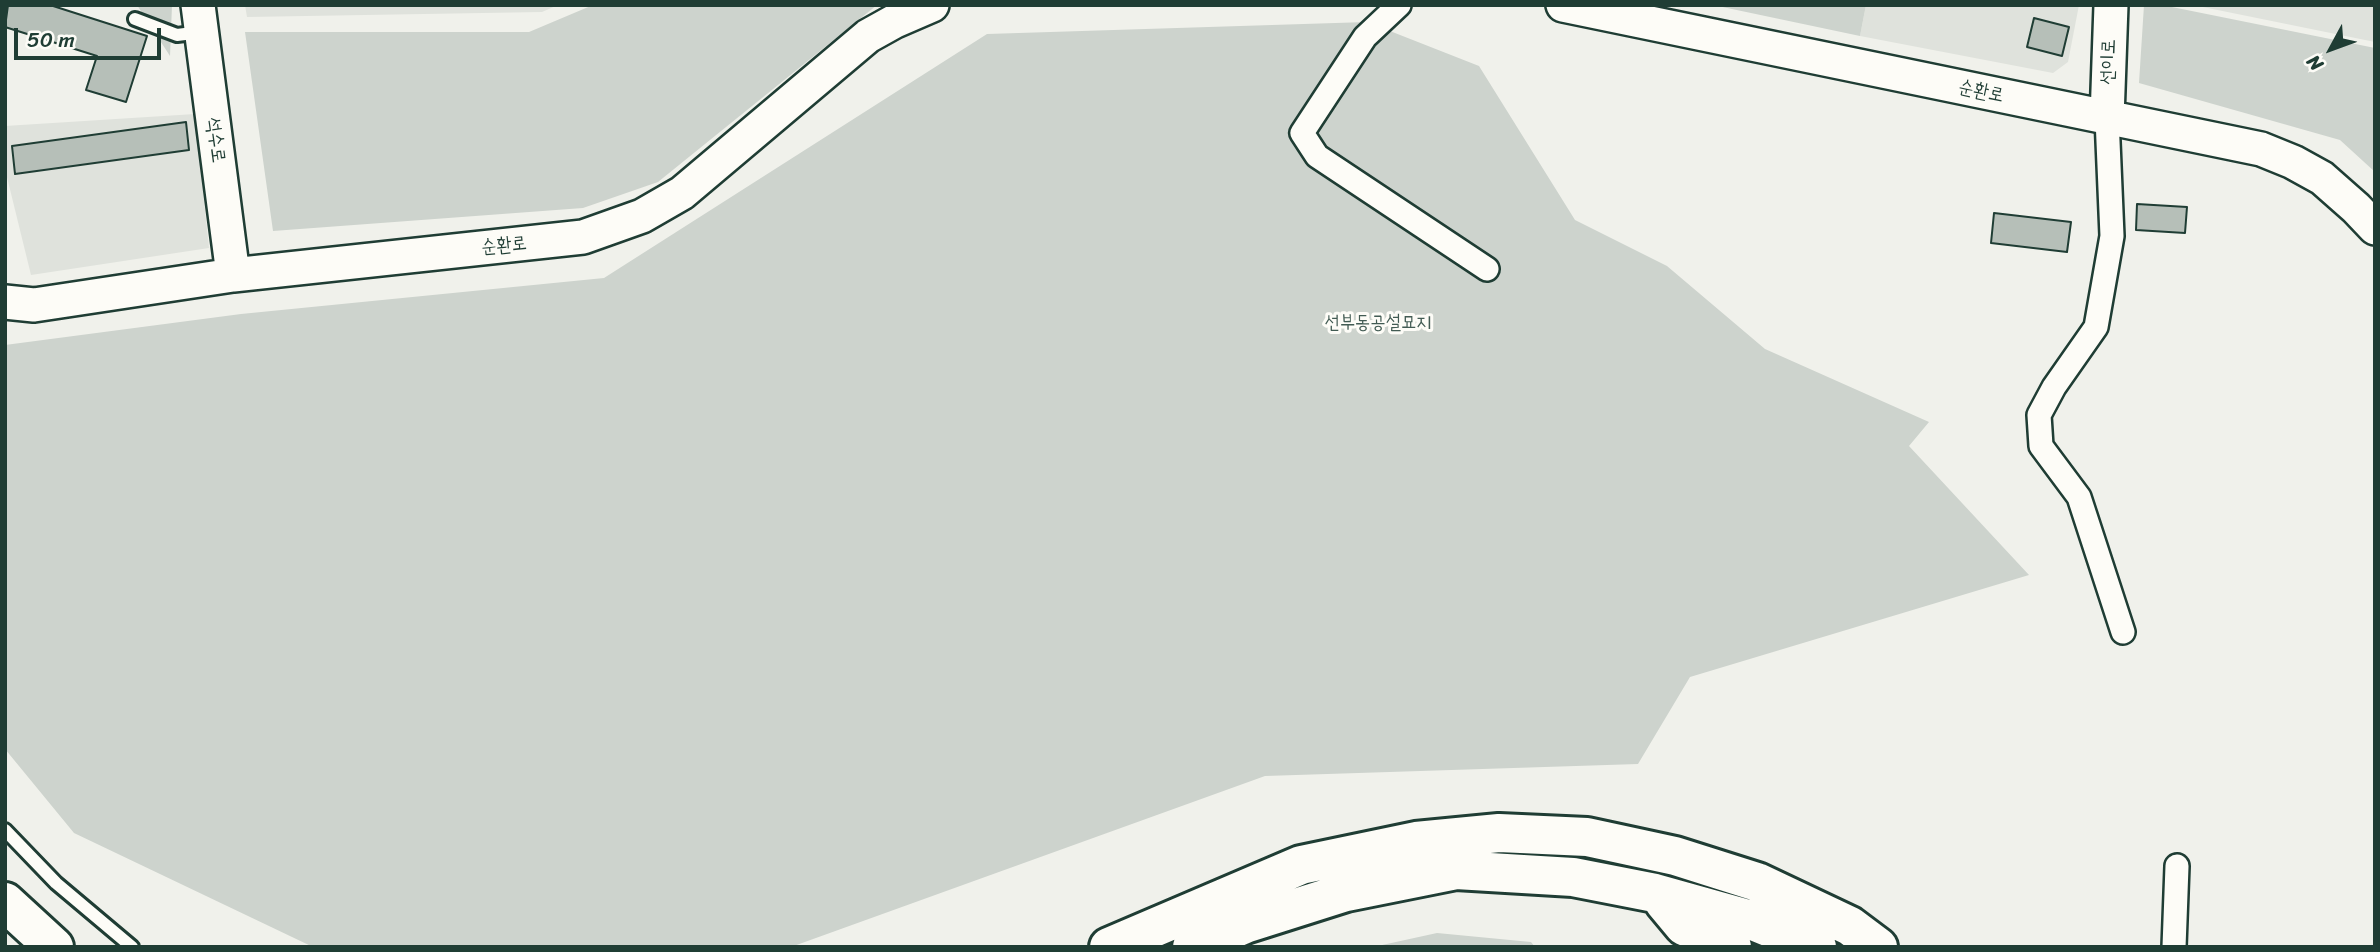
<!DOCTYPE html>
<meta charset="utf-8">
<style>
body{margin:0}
#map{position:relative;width:2380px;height:952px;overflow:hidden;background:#f0f1eb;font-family:Sriracha,sans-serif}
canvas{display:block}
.frame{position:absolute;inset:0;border:7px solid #1f3d34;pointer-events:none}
.north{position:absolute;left:2296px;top:14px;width:70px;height:70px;-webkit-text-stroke:5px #fdfcf7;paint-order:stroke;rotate:229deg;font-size:19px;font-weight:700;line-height:28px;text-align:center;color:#1f3d34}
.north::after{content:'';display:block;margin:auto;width:24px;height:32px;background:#1f3d34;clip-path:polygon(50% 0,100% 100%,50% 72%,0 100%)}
.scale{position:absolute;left:14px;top:28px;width:147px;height:32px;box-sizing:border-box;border:4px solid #1f3d34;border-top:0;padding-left:9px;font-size:21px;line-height:24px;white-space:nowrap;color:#1f3d34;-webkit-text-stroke:5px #fdfcf7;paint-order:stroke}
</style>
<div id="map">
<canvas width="2380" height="952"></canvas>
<div class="frame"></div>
<div class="north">N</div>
<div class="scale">50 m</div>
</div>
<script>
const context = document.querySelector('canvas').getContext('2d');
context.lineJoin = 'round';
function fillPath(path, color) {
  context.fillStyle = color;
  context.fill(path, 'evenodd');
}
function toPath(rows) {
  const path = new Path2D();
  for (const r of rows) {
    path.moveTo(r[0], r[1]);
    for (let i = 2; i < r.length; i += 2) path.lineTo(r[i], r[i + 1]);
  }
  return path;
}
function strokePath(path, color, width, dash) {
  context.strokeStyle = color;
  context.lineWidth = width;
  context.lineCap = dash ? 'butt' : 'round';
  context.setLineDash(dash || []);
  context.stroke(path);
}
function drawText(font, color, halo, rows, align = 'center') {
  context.font = font + ' Sriracha,"Poor Story",sans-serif';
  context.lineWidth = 6;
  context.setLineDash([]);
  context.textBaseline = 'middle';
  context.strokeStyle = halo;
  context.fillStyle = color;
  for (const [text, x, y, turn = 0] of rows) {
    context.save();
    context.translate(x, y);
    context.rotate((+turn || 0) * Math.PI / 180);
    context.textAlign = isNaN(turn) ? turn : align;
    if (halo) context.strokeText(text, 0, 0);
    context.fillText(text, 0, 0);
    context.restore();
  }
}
fillPath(toPath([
 [245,5,558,5,542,12,247,17],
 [1866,5,2079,5,2068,62,2053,73,1860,36],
 [2193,5,2375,5,2375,42],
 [195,114,209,248,31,275,5,169,5,126]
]), '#dfe2dc');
fillPath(toPath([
 [137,5,172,5,170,56],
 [593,5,877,5,658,182,583,208,273,231,245,32,529,32],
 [1713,5,1866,5,1860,36],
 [2144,5,2162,5,2375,48,2375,172,2340,140,2139,83],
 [1367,22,1479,66,1575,220,1667,266,1765,349,1929,422,1909,446,2029,575,1690,677,1638,764,1265,776,791,947,313,947,74,833,5,749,5,345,241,314,604,278,987,34],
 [1437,933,1531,942,1535,947,1373,947]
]), '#cdd3cd');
const building = toPath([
 [8,5,50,5,147,36,126,102,86,90,97,56,5,27,8,5],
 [2034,18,2069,27,2062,56,2027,47,2034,18],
 [186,122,189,150,15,174,12,146,186,122],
 [2137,204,2187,207,2185,233,2136,230,2137,204],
 [1994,213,2071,222,2067,252,1991,243,1994,213]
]);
fillPath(building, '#b6bfb8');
strokePath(building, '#1f3d34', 2);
const lane = toPath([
 [135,19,177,35,201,32],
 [5,830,56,883,132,947]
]);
const street = toPath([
 [1399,5,1365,37,1302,133,1317,156,1487,269],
 [2107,118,2112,236,2096,327,2054,387,2039,415,2041,446,2079,497,2123,632],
 [2174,947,2177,866]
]);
const secondary = toPath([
 [198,5,233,275],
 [1563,5,2261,149,2293,162,2322,178,2356,208,2375,228],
 [2107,118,2111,5],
 [5,302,34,305,233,275,583,237,642,216,682,193,868,36,895,21,932,5]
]);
const highway = toPath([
 [5,902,54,947],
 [1664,902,1684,926,1732,947],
 [1109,947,1301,865,1416,841,1499,833,1587,837,1675,856,1757,882,1850,926,1878,947],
 [1192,947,1245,924,1346,892,1456,870,1573,877,1655,893,1748,919,1817,947]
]);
strokePath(lane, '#1f3d34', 18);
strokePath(street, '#1f3d34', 28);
strokePath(secondary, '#1f3d34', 38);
strokePath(highway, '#1f3d34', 44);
strokePath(lane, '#fdfcf7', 12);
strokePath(street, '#fdfcf7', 23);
strokePath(secondary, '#fdfcf7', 33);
strokePath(highway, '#fdfcf7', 38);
drawText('19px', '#1f3d34', '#fdfcf7', [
 ["선이로",2109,62,-88],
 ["순환로",1981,92,12],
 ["석수로",215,140,82],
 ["순환로",504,246,-6]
]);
drawText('19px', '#425b53', '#fdfcf7', [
 ["선부동공설묘지",1378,323]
]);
</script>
